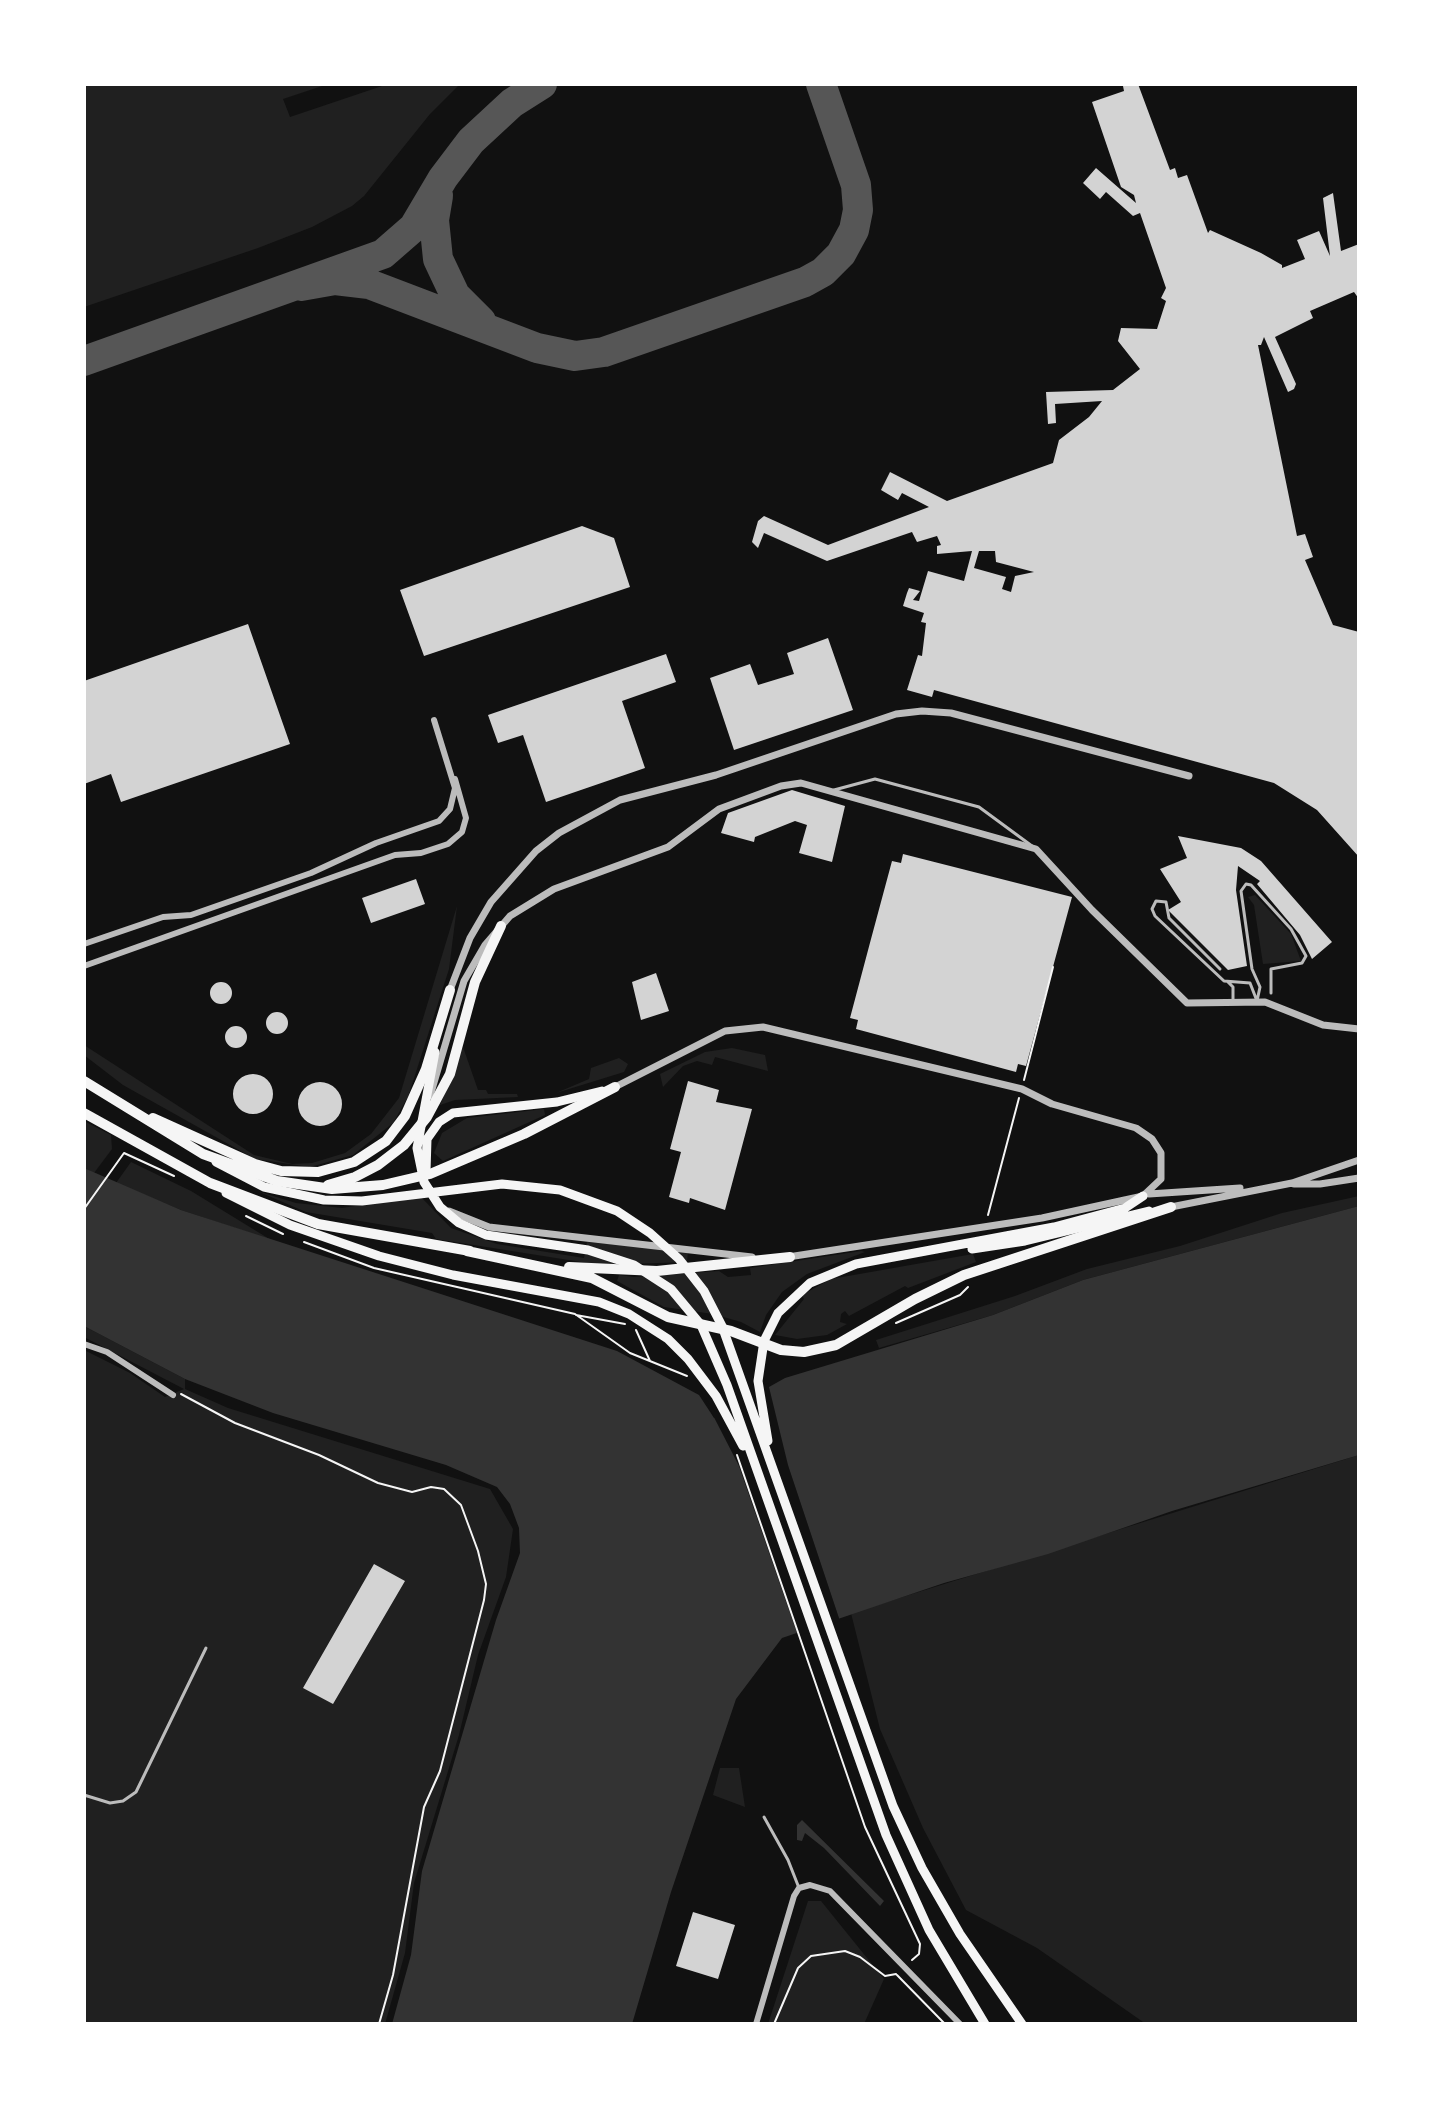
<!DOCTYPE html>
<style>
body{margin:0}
#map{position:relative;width:1443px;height:2108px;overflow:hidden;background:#111;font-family:Arial,sans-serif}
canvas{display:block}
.frame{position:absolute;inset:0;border:86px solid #fff;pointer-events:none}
</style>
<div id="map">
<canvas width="1443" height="2108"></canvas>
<div class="frame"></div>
</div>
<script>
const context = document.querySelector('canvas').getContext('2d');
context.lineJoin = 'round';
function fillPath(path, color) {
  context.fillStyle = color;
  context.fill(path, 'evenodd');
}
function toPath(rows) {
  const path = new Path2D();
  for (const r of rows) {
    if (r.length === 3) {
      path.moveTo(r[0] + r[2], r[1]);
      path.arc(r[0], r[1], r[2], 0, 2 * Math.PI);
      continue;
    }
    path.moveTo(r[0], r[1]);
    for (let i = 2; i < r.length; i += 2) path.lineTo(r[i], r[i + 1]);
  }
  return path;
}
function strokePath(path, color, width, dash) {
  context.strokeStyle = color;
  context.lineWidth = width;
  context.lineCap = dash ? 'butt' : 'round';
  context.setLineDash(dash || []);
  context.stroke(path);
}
fillPath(toPath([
 [84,84,328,84,283,99,290,117,388,84,460,84,430,114,364,196,352,206,312,227,258,248,84,307],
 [1255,895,1291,934,1301,961,1263,964,1254,905,1248,897],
 [457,906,449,969,408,1097,393,1123,353,1155,310,1167,255,1159,123,1085,84,1055,84,1045,254,1155,292,1164,312,1163,345,1153,371,1134,399,1098],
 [463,1047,478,1090,486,1090,488,1094,517,1094,518,1097,455,1100,440,1105],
 [732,1048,765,1055,768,1071,715,1057,712,1065,697,1061,683,1066,663,1087,660,1074,705,1052],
 [619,1058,628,1064,624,1072,556,1093,589,1079,591,1068],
 [544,1109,545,1115,443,1161,434,1153,442,1133,467,1118],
 [84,1121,111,1135,112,1149,94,1173,84,1168],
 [131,1162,191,1191,271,1240,181,1210,116,1183],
 [257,1191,296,1203,342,1208,420,1196,451,1228,497,1244,584,1258,587,1242,632,1246,688,1251,687,1262,600,1265,436,1239,432,1233,306,1212],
 [1359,1196,1359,1206,1083,1280,993,1315,879,1348,876,1340,1015,1296,1087,1269,1180,1246,1282,1213],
 [861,1251,865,1252,807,1274,782,1292,766,1315,760,1332,741,1322,713,1314,664,1307,617,1281,619,1275,634,1277,719,1271,728,1277,751,1275,750,1268],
 [973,1254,976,1262,908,1288,905,1286,849,1316,845,1311,841,1314,840,1322,847,1324,827,1335,797,1339,775,1335,804,1299,802,1295,831,1279],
 [84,1326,185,1379,185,1389,228,1408,490,1489,513,1529,506,1577,478,1655,459,1735,414,1883,405,1953,385,2024,84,2024,84,1350,130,1373,165,1397,184,1389,84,1337],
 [1359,1455,1359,2024,1146,2024,1037,1948,966,1910,923,1828,880,1729,851,1613],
 [720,1768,739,1768,745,1807,713,1795],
 [808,1901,821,1901,884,1979,864,2024,768,2024]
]), '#202020');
fillPath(toPath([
 [84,1168,181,1210,617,1351,699,1395,714,1418,785,1378,993,1315,1083,1280,1359,1206,1359,1455,1172,1511,1048,1554,944,1583,782,1638,736,1699,671,1892,632,2024,392,2024,411,1955,422,1871,496,1620,520,1553,519,1528,510,1504,497,1487,446,1465,273,1413,185,1379,84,1326],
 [802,1820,884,1901,880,1906,824,1848,805,1833,802,1841,797,1840,797,1825]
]), '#333');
fillPath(toPath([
 [768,1383,788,1465,840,1621,798,1636,739,1466,700,1390,715,1412]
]), '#111');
strokePath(toPath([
 [438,196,434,220,438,259,455,295,481,321],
 [301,286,335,280,369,284,537,348,575,356,604,352,805,282,823,272,841,254,854,230,858,210,856,185,821,84],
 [84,361,383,254,414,227,443,178,471,141,512,103,542,84]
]), '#565656', 30);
fillPath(toPath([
 [1128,84,1138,84,1170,170,1175,168,1178,178,1187,175,1208,233,1210,230,1261,253,1282,265,1282,268,1305,259,1297,240,1319,231,1330,256,1323,198,1333,193,1341,251,1359,244,1359,299,1354,292,1310,311,1313,318,1275,337,1296,384,1294,389,1288,392,1264,337,1261,345,1258,345,1297,536,1305,534,1313,557,1305,560,1333,625,1359,632,1359,857,1317,810,1274,783,934,690,932,697,907,690,918,655,922,656,926,623,921,622,924,613,903,606,907,593,909,588,920,591,913,600,919,601,928,571,964,581,972,551,937,554,937,546,941,545,937,536,917,542,912,532,827,561,764,533,758,548,752,542,758,521,764,516,828,545,929,507,902,493,898,500,881,490,890,472,947,501,1053,463,1059,440,1089,417,1102,401,1055,404,1056,423,1048,424,1046,392,1113,390,1140,369,1118,341,1121,328,1157,329,1166,301,1161,298,1166,288,1140,213,1133,216,1106,192,1100,199,1083,183,1096,168,1136,203,1134,195,1121,187,1092,102,1124,91,1123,86],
 [979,551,995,551,996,562,1034,572,1015,576,1011,592,1002,589,1006,577,974,568],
 [582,526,614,538,630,587,424,656,400,590],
 [248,624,290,744,121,802,111,774,84,784,84,681],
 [828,638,853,710,734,750,710,678,750,664,758,685,794,674,787,653],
 [666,654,676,682,622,701,645,768,546,802,523,735,498,743,488,715],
 [792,790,845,806,832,862,799,853,807,825,795,821,755,837,754,842,721,833,728,813],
 [1178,836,1241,848,1261,861,1332,942,1312,959,1300,935,1257,884,1260,881,1238,866,1236,890,1247,966,1228,970,1168,910,1181,902,1160,869,1187,858],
 [903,854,1072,897,1026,1066,1018,1064,1016,1072,856,1029,858,1020,850,1018,871,939,892,861,901,863],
 [416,879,425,904,371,923,362,898],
 [656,973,669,1011,641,1020,632,982],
 [221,993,11],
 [277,1023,11],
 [236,1037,11],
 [253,1094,20],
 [688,1081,719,1090,716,1102,752,1109,725,1210,690,1198,689,1203,669,1197,681,1152,670,1149],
 [320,1104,22],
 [374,1564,405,1581,333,1704,303,1688],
 [693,1912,735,1925,718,1979,676,1966]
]), '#d3d3d3');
strokePath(toPath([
 [1024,1080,1053,967],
 [84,1209,124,1153,174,1176],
 [988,1215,1019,1098],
 [246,1216,283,1234],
 [304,1242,374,1268,575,1314,630,1353,687,1376],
 [576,1315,625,1324],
 [896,1323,960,1295,968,1287],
 [636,1330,650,1361],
 [181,1394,235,1423,319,1455,378,1483,412,1492,431,1487,444,1489,461,1505,478,1551,486,1584,484,1600,440,1771,424,1807,393,1975,379,2024],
 [737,1455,865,1827,920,1944,919,1954,912,1960],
 [897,1975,945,2024],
 [774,2024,798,1968,811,1956,845,1951,860,1957,885,1976,896,1974]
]), '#f5f5f5', 2);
strokePath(toPath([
 [834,790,875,779,979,807,1032,846],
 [1220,969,1169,918,1166,902,1156,901,1152,909,1155,916,1224,981,1250,983,1257,1001],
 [1228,982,1233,987,1233,999],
 [1257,1001,1260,987,1252,969,1241,891,1246,884,1251,885,1291,929,1306,956,1302,963,1271,969,1271,993],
 [84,1795,110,1803,123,1801,136,1792,206,1648],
 [764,1817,788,1860,799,1888]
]), '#bcbcbc', 3);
strokePath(toPath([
 [84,944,163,917,191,915,311,873,376,843,439,821,450,809,455,788,434,720],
 [84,966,395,855,421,853,448,844,462,832,466,818,455,779],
 [84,1344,107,1352,173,1395],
 [756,2024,794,1896,799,1888,810,1885,830,1891,960,2024]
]), '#bcbcbc', 6);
strokePath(toPath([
 [450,990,470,938,491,902,536,851,559,833,620,800,716,775,896,714,922,711,951,713,1189,776],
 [615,1087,725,1031,763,1027,1022,1089,1052,1104,1136,1128,1152,1139,1161,1153,1161,1179,1143,1196,1042,1218,788,1257],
 [430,1096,464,981,485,945,510,916,554,889,668,847,719,809,781,786,801,783,1036,849,1092,910,1187,1003,1265,1002,1323,1025,1359,1029],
 [1294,1184,1320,1184,1359,1178],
 [1149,1194,1240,1188],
 [1171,1207,1292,1183,1359,1160],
 [449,1211,489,1227,752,1257]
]), '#bcbcbc', 7);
strokePath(toPath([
 [435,1052,417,1148,424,1182,440,1207,459,1223,486,1235,588,1250,634,1265,671,1289,701,1325,727,1385,886,1835,929,1930,985,2024],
 [216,1162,264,1187,324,1200,362,1201,502,1184,560,1190,617,1211,650,1233,679,1259,704,1291,722,1326,893,1806,922,1868,960,1934,1022,2024],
 [426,1171,427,1139,439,1122,453,1113,557,1102,602,1091],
 [226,1193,290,1225,379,1256,453,1275,599,1302,629,1314,668,1339,688,1359,716,1396,743,1446],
 [972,1249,1025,1241,1149,1211],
 [768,1441,758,1381,764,1341,778,1313,810,1283,856,1264,1054,1227,1125,1208,1143,1196]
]), '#f5f5f5', 9);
strokePath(toPath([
 [84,1081,203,1154,277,1181,332,1189,383,1185,430,1174,524,1134,615,1087],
 [84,1113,210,1183,318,1224,470,1251],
 [153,1118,255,1164,281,1171,318,1172,354,1162,386,1141,405,1116,426,1069,450,990],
 [328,1185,355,1177,378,1165,404,1145,427,1117,450,1074,475,982,501,926],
 [467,1251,592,1278,668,1317,731,1331,781,1350,804,1352,836,1345,915,1299,964,1275,1171,1207],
 [569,1267,657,1271,790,1257]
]), '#f5f5f5', 10);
</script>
